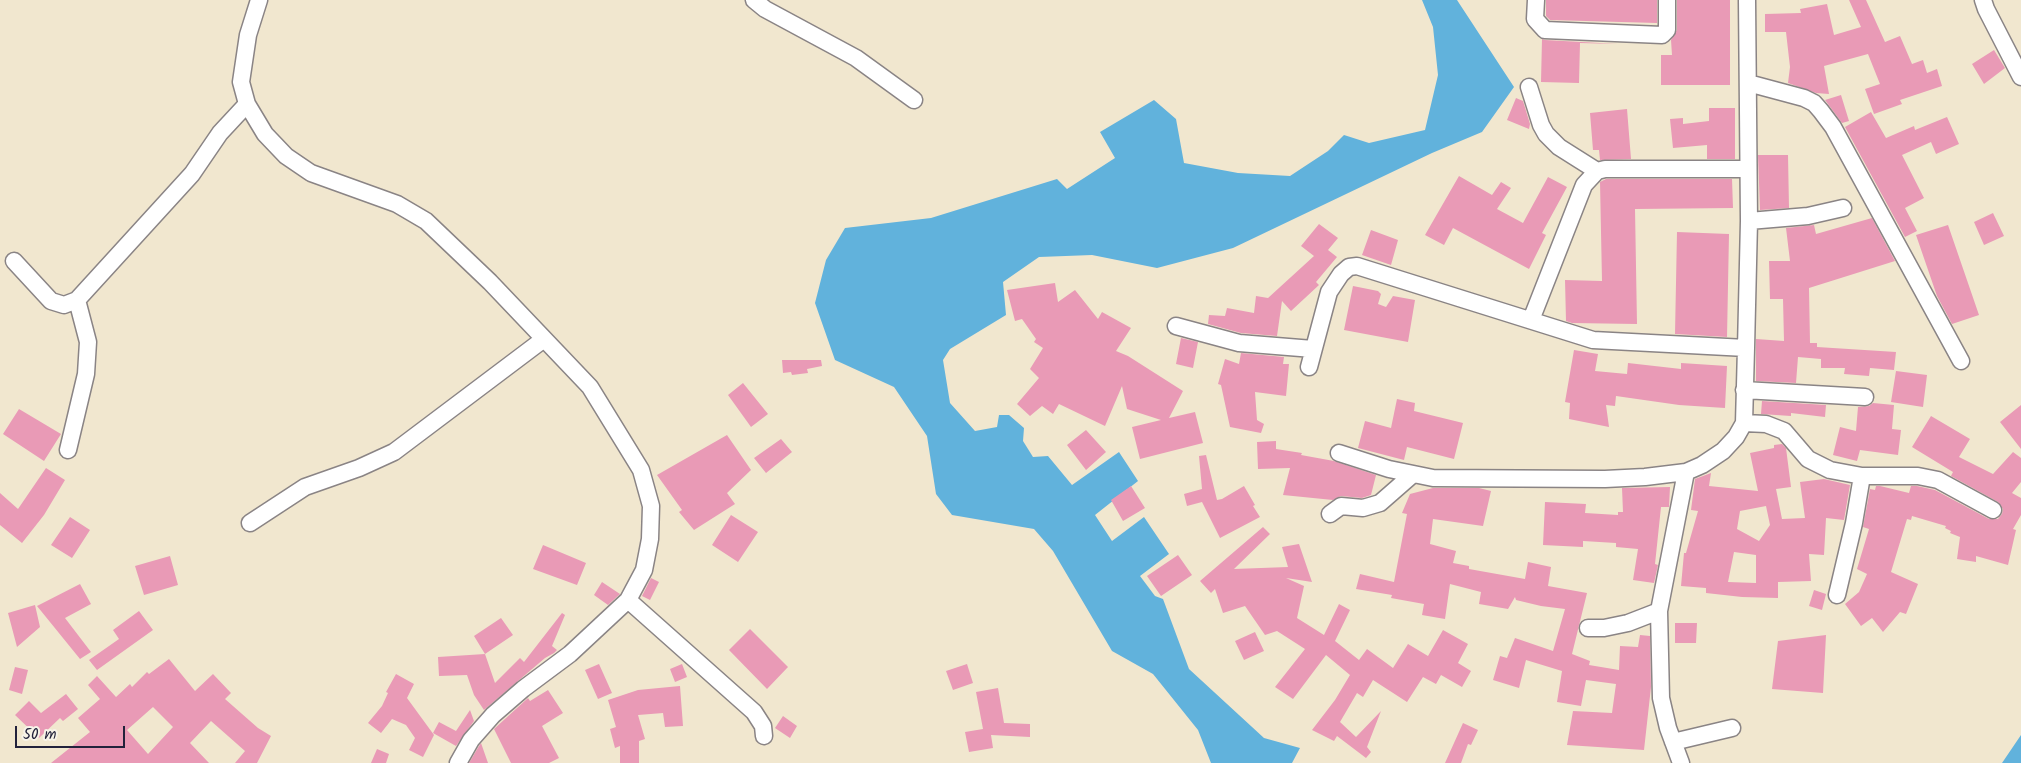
<!DOCTYPE html>
<style>
body{margin:0}
#map{position:relative;width:2021px;height:763px;overflow:hidden;background:#f1e7cf;font-family:Kalam,sans-serif}
canvas{display:block}
.scale{position:absolute;left:15px;top:726px;width:110px;height:22px;box-sizing:border-box;border:2px solid #22223b;border-top:0;padding-left:6px;font-size:15px;line-height:18px;white-space:nowrap;color:#22223b;-webkit-text-stroke:4px #f7f3e8;paint-order:stroke}
</style>
<div id="map">
<canvas width="2021" height="763"></canvas>
<div class="scale">50 m</div>
</div>
<script>
const context = document.querySelector('canvas').getContext('2d');
context.lineJoin = 'round';
function fillPath(path, color) {
  context.fillStyle = color;
  context.fill(path, 'evenodd');
}
function toPath(rows) {
  const path = new Path2D();
  for (const r of rows) {
    path.moveTo(r[0], r[1]);
    for (let i = 2; i < r.length; i += 2) path.lineTo(r[i], r[i + 1]);
  }
  return path;
}
function strokePath(path, color, width, dash) {
  context.strokeStyle = color;
  context.lineWidth = width;
  context.lineCap = dash ? 'butt' : 'round';
  context.setLineDash(dash || []);
  context.stroke(path);
}
fillPath(toPath([
 [1422,0,1457,0,1514,87,1482,132,1432,153,1233,248,1157,268,1092,255,1039,257,1003,282,1006,315,950,349,943,360,950,403,975,431,997,427,999,415,1009,415,1024,428,1023,441,1033,457,1048,456,1072,485,1119,452,1138,481,1095,515,1112,541,1144,517,1169,554,1140,576,1155,596,1163,599,1189,669,1264,738,1300,748,1292,763,1211,763,1198,730,1153,674,1112,651,1053,551,1034,529,952,515,936,494,927,436,894,387,835,360,815,303,826,260,845,228,931,218,1057,179,1067,189,1115,158,1100,132,1154,100,1176,119,1184,163,1238,173,1290,176,1328,151,1344,135,1369,143,1425,130,1438,75,1433,27],
 [2021,735,2021,763,2002,763]
]), '#61b2dc');
fillPath(toPath([
 [1546,0,1657,0,1657,23,1550,20,1546,16],
 [1677,0,1730,0,1730,85,1661,85,1661,55,1672,55,1671,40,1677,30],
 [1849,0,1866,0,1885,42,1900,36,1912,64,1923,60,1927,73,1937,69,1942,86,1900,100,1902,104,1874,114,1865,89,1880,84,1868,54,1824,66,1829,94,1816,93,1788,83,1790,67,1786,32,1765,32,1765,14,1801,13,1800,9,1827,4,1834,35,1861,27],
 [1542,39,1545,40,1618,44,1580,43,1579,83,1541,82],
 [1994,50,2005,68,1984,84,1972,64],
 [1841,95,1849,121,1842,123,1825,100],
 [1516,98,1523,101,1530,124,1529,129,1507,120],
 [1709,108,1735,108,1735,159,1707,159,1707,145,1673,148,1670,119,1683,118,1683,124,1709,121],
 [1627,109,1631,159,1600,160,1599,150,1593,150,1590,113],
 [1871,112,1886,138,1914,126,1915,130,1947,117,1959,144,1936,154,1931,142,1902,155,1924,198,1905,208,1917,231,1905,237,1845,127],
 [1758,155,1788,155,1789,208,1760,210],
 [1459,176,1492,195,1501,182,1511,188,1497,209,1523,223,1548,177,1567,187,1542,233,1546,235,1529,269,1453,228,1444,245,1425,235],
 [1606,179,1732,179,1733,208,1635,209,1637,324,1572,323,1566,321,1565,280,1602,281,1600,182],
 [1993,213,2004,236,1984,245,1974,222],
 [1872,218,1895,261,1809,288,1810,343,1817,343,1817,347,1896,352,1894,370,1870,368,1869,376,1844,374,1845,368,1821,368,1821,359,1798,357,1796,383,1756,381,1756,339,1784,341,1783,299,1770,299,1769,261,1790,261,1786,228,1814,225,1816,234],
 [1319,224,1338,238,1328,250,1337,257,1316,282,1319,285,1291,311,1282,301,1277,336,1241,333,1208,324,1209,315,1225,316,1227,308,1254,313,1256,296,1268,298,1314,256,1301,246],
 [1948,225,1979,315,1952,324,1937,296,1916,235],
 [1371,230,1398,240,1391,265,1362,255],
 [1677,232,1729,234,1727,337,1675,334],
 [1055,283,1058,302,1075,290,1098,319,1102,312,1131,328,1116,351,1128,356,1183,391,1169,418,1195,412,1203,443,1140,459,1132,427,1161,420,1127,409,1122,386,1105,426,1059,404,1053,414,1042,406,1030,416,1017,404,1039,378,1030,369,1043,348,1034,342,1036,339,1022,319,1015,321,1007,290],
 [1353,286,1378,291,1381,294,1378,304,1386,307,1393,296,1415,300,1408,342,1344,330],
 [1181,338,1198,342,1193,368,1176,364],
 [1574,350,1598,354,1595,371,1627,374,1628,363,1681,369,1681,363,1727,366,1725,408,1679,405,1616,396,1615,406,1606,405,1609,427,1569,419,1570,403,1565,402],
 [1241,353,1284,357,1283,364,1289,364,1286,396,1255,392,1257,420,1264,424,1261,433,1230,427,1221,385,1218,384,1225,359,1239,364],
 [782,360,821,360,822,366,807,369,808,373,792,375,791,372,783,373],
 [1896,371,1927,375,1923,407,1891,402],
 [743,383,768,414,751,427,728,395],
 [1397,399,1415,403,1414,411,1463,423,1454,459,1407,447,1404,460,1358,448,1365,421,1391,428],
 [1762,401,1826,405,1825,417,1791,413,1791,416,1761,414],
 [1873,403,1894,405,1892,429,1901,430,1898,455,1860,450,1857,461,1833,455,1840,427,1856,431,1858,407,1869,406],
 [2021,405,2021,449,2000,422],
 [19,409,61,434,44,461,3,434],
 [1931,416,1970,439,1959,457,1993,474,2013,452,2021,458,2021,482,2012,493,2021,498,2021,515,2013,529,2016,530,2008,565,1976,556,1976,562,1957,559,1960,537,1950,533,1951,531,1945,528,1946,526,1912,516,1911,520,1907,519,1891,572,1918,584,1906,614,1900,612,1883,632,1872,618,1861,626,1845,604,1859,592,1867,574,1857,569,1869,529,1863,527,1870,489,1875,490,1876,486,1880,486,1909,493,1911,486,1917,486,1935,490,1989,519,1998,519,2002,514,2003,509,1998,502,1951,476,1953,472,1912,447],
 [1086,430,1106,452,1086,470,1067,445],
 [727,435,751,470,727,493,735,504,694,530,679,512,682,510,657,475],
 [781,439,792,452,766,473,754,458],
 [1276,441,1276,449,1302,453,1301,455,1334,461,1376,475,1371,495,1362,498,1341,496,1333,500,1283,495,1290,468,1258,469,1257,442],
 [1782,444,1786,448,1791,487,1776,489,1782,519,1805,518,1800,482,1824,479,1850,485,1844,520,1826,518,1824,555,1809,554,1811,581,1778,582,1778,598,1742,597,1706,593,1706,588,1681,586,1684,553,1686,553,1698,511,1691,510,1695,479,1711,473,1709,486,1758,491,1750,453,1774,448,1774,445],
 [1766,506,1770,525,1759,541,1737,529,1740,511],
 [1734,552,1756,555,1756,583,1728,582],
 [1206,455,1217,500,1222,499,1244,486,1255,505,1253,506,1260,517,1220,538,1202,502,1187,506,1184,494,1202,489,1199,456],
 [46,468,65,480,44,515,22,543,0,525,0,493,18,509],
 [1131,486,1145,508,1123,521,1111,500],
 [1670,487,1669,507,1661,507,1655,564,1658,565,1654,583,1633,580,1638,549,1616,547,1616,543,1583,541,1583,547,1543,545,1545,502,1586,504,1585,513,1618,515,1618,512,1623,512,1622,488],
 [1433,488,1479,488,1491,491,1483,526,1433,519,1430,544,1456,551,1453,563,1469,566,1469,569,1525,579,1528,562,1551,567,1548,586,1587,593,1572,654,1590,661,1589,665,1619,670,1620,646,1638,647,1640,635,1650,636,1651,687,1644,750,1567,745,1573,711,1612,713,1616,684,1586,680,1581,706,1557,702,1562,671,1526,660,1519,688,1493,680,1500,656,1507,658,1515,638,1553,651,1565,609,1541,606,1516,600,1515,597,1508,609,1479,604,1481,592,1450,584,1445,619,1422,615,1424,604,1391,598,1392,595,1356,589,1360,574,1394,582,1407,514,1402,513,1410,494],
 [731,515,758,532,738,562,712,545],
 [70,517,90,530,72,558,51,545],
 [1263,527,1270,534,1234,569,1288,567,1282,547,1299,544,1312,582,1286,578,1304,586,1297,618,1324,635,1339,604,1350,610,1335,641,1359,660,1367,649,1393,668,1408,644,1428,656,1443,630,1468,644,1458,663,1471,671,1462,687,1441,675,1436,684,1423,677,1407,702,1373,680,1363,697,1357,693,1340,722,1356,737,1381,711,1367,747,1371,752,1366,758,1337,736,1334,741,1312,730,1335,700,1350,675,1326,655,1293,699,1275,687,1305,649,1277,631,1265,635,1245,606,1223,613,1215,589,1211,593,1200,581],
 [543,545,586,563,577,585,533,569],
 [1178,555,1192,575,1161,596,1147,576],
 [170,556,178,585,144,595,135,566],
 [651,578,659,582,650,600,642,596],
 [602,582,620,594,608,605,594,595],
 [80,584,91,604,65,618,91,652,80,659,37,606],
 [1814,590,1826,594,1822,610,1809,606],
 [35,605,40,627,17,647,8,613],
 [139,611,153,630,97,670,89,660,119,639,113,630],
 [562,613,565,615,552,646,557,650,554,653,545,658,484,710,474,695,467,675,439,676,438,657,485,654,474,636,501,618,513,635,485,654,495,683,520,658,524,662],
 [1675,623,1697,623,1696,643,1675,643],
 [750,629,788,667,767,689,729,650],
 [1255,632,1264,651,1244,660,1235,641],
 [1826,635,1823,693,1772,689,1778,641],
 [169,659,195,691,213,674,231,693,225,699,258,728,271,736,257,763,235,763,245,751,211,721,190,743,209,763,51,763,90,732,78,718,100,699,88,685,97,676,116,697,130,684,132,687,147,672,149,674],
 [153,707,173,727,148,754,127,730],
 [599,664,612,693,598,699,585,670],
 [682,664,687,677,675,682,670,669],
 [967,664,973,683,953,690,946,671],
 [15,667,28,670,22,694,9,690],
 [396,674,414,684,407,698,434,735,423,757,409,750,415,738,406,725,392,719,381,733,368,723,382,706,388,693,386,692],
 [680,686,683,726,665,727,663,713,638,715,645,739,639,741,639,763,620,763,620,746,615,748,610,729,616,727,608,700,638,690],
 [998,688,1004,723,1030,724,1030,737,991,735,993,748,969,752,965,732,983,729,976,692],
 [548,690,563,713,542,726,559,758,549,763,511,763,494,729,528,698,530,701],
 [66,694,78,709,63,721,60,718,39,738,15,715,29,701,41,713],
 [470,710,474,721,456,746,433,733,439,722,456,731],
 [783,716,797,726,790,738,775,728],
 [1463,723,1478,730,1471,745,1468,744,1461,763,1445,763],
 [481,743,488,763,469,763,479,746],
 [377,749,389,754,386,763,371,763]
]), '#e99ab6');
const minor = toPath([
 [259,0,248,35,241,82,247,104,265,134,286,156,311,173,397,204,426,221,490,282,590,387,641,470,651,506,650,539,644,570,628,600,570,654,523,689,493,715,471,740,458,763],
 [754,0,765,9,856,58,914,100],
 [1536,0,1535,19,1545,30,1662,35,1667,30,1667,0],
 [1983,0,1986,9,2021,77],
 [1748,83,1804,98,1814,103,1821,111,1833,127,1961,361],
 [1529,87,1541,125,1546,134,1559,147,1597,171],
 [1749,221,1808,216,1843,208],
 [14,261,51,301,64,305,77,300,192,174,220,133,247,104],
 [1531,320,1584,185,1597,171,1605,169,1748,169],
 [1176,326,1239,343,1313,349],
 [1309,367,1329,292,1341,274,1349,267,1357,266,1593,340,1746,348],
 [1744,390,1865,397],
 [1744,423,1766,424,1784,431,1808,459,1830,470,1862,476,1918,476,1938,480,1993,510],
 [68,450,86,374,88,342,77,300],
 [1339,453,1389,469,1433,478,1605,479,1645,477,1686,472,1702,465,1723,451,1736,437,1744,423,1746,348,1749,221,1747,0],
 [1330,514,1341,506,1363,508,1380,503,1412,475],
 [250,523,305,487,359,468,394,452,544,339],
 [1837,595,1854,523,1862,476],
 [628,600,754,712,763,726,764,736],
 [1588,628,1604,628,1628,623,1659,611],
 [1673,742,1732,728],
 [1681,763,1668,728,1661,698,1659,611,1686,472]
]);
strokePath(minor, '#8a8485', 19);
strokePath(minor, '#fff', 16);
</script>
